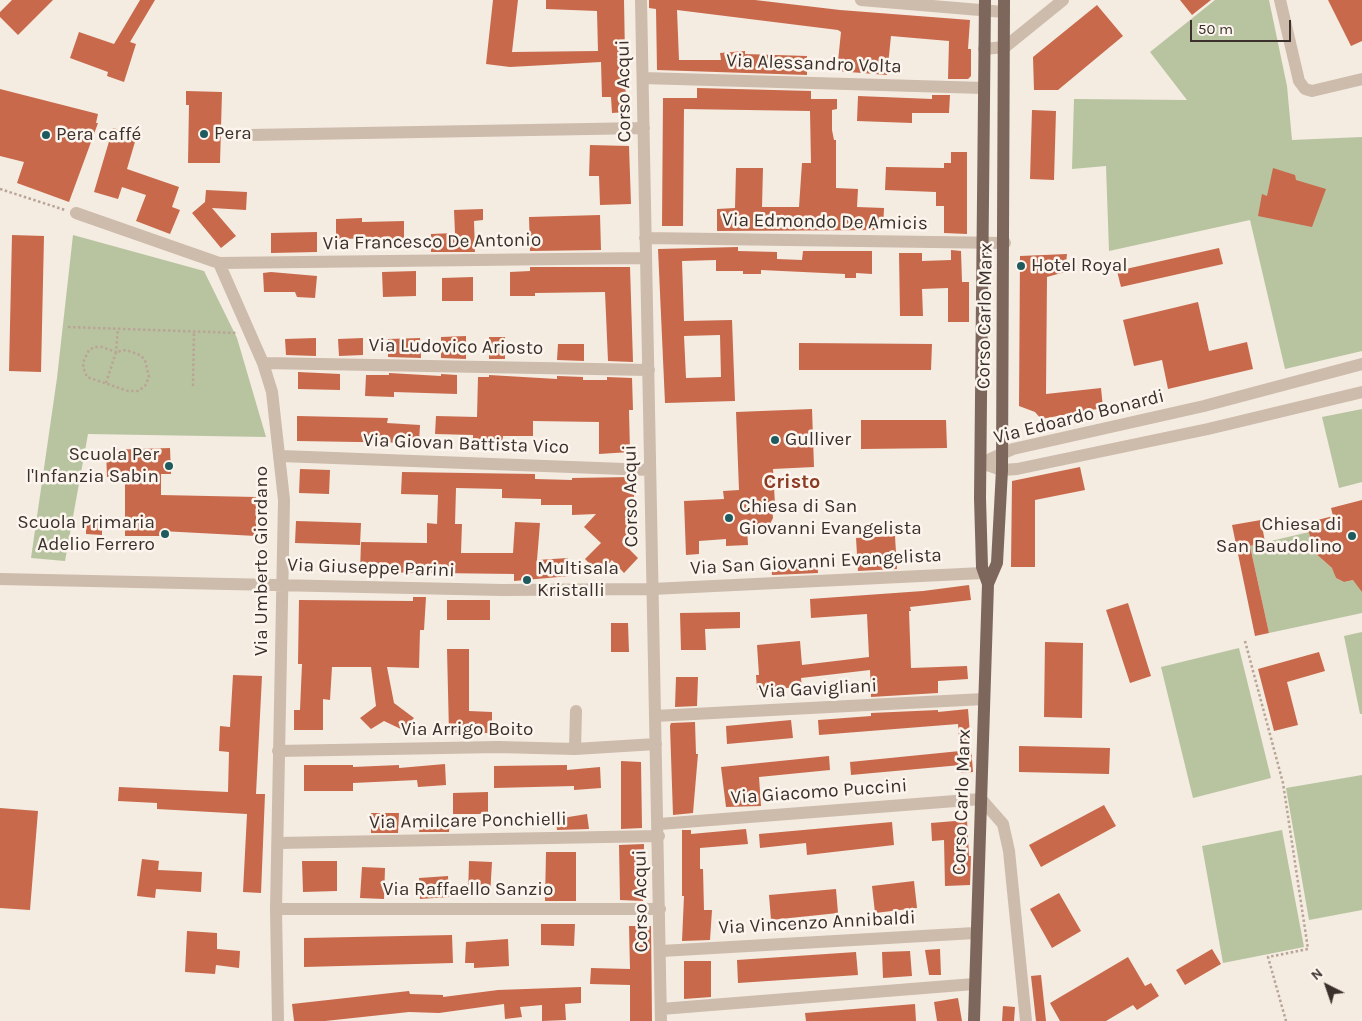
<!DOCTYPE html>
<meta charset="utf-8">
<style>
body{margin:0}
#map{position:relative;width:1362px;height:1021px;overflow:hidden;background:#f4ebe1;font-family:Karla,sans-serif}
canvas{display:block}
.north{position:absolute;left:1302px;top:961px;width:50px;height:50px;-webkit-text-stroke:4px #fbf5ee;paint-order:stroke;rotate:319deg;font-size:14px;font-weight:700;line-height:20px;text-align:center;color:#3b302b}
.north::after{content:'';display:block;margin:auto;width:18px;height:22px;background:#3b302b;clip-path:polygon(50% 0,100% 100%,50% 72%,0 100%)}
.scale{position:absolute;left:1190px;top:20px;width:101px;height:22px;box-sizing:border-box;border:2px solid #3b302b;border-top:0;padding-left:6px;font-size:15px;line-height:18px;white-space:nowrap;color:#3b302b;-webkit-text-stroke:4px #fbf5ee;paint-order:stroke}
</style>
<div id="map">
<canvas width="1362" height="1021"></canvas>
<div class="north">N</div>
<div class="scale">50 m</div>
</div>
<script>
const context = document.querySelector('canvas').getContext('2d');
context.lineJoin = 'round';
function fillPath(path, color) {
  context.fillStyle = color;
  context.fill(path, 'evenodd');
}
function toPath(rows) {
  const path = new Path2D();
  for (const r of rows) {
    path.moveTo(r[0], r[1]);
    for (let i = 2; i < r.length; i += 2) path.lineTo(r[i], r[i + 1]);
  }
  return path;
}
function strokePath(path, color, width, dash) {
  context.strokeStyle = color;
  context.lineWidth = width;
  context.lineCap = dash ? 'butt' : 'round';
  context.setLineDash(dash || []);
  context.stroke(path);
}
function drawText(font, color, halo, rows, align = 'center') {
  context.font = font + ' Karla,sans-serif';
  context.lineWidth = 5;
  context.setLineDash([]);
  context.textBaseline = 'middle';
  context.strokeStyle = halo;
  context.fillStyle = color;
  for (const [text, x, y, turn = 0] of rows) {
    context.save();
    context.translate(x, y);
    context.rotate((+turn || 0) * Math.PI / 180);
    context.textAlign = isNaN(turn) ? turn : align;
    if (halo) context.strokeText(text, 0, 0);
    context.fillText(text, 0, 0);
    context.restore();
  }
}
fillPath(toPath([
 [1215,0,1269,0,1287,86,1292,140,1362,137,1362,351,1285,369,1250,220,1109,251,1106,166,1072,169,1074,99,1187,100,1150,52],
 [73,235,204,271,237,338,266,437,88,434,65,561,31,558,57,378],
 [1362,409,1362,482,1339,488,1322,417],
 [1309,532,1315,553,1333,569,1336,578,1344,582,1353,580,1362,585,1362,613,1269,633,1250,546],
 [1362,632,1362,714,1360,714,1344,636],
 [1239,648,1271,778,1193,798,1161,667],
 [1362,775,1362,910,1309,920,1286,788],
 [1282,830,1304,947,1223,963,1202,846]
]), '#b8c4a0');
fillPath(toPath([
 [12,0,53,0,18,35,0,17,0,12],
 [140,0,155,0,130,42,136,44,124,82,107,76,108,72,70,58,79,32,114,44],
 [493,0,518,0,512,52,598,51,597,11,546,9,546,0,624,0,626,112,612,113,611,97,602,97,601,62,510,67,486,64],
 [649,0,755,0,840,10,970,20,968,49,971,49,971,76,968,79,948,79,949,41,891,36,887,75,837,71,841,32,838,30,677,10,679,60,721,60,720,53,745,51,745,54,807,56,807,75,657,70,656,9,649,8],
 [1180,0,1211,0,1192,15],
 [1328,0,1362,0,1362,41,1351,46],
 [1097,5,1123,36,1058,90,1034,90,1033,57],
 [697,88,811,91,811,99,837,99,837,109,832,110,832,130,834,140,836,140,836,188,858,189,857,207,884,208,883,230,717,231,717,209,735,208,736,168,763,168,762,207,799,207,802,163,811,163,810,111,684,109,683,226,662,226,663,98,697,98],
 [0,89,98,114,96,123,98,123,69,202,17,183,24,162,0,156],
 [186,91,222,92,220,163,188,163,189,105,186,105],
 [932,95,950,95,949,113,912,113,912,123,857,121,858,96,932,99],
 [1032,110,1056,111,1054,180,1030,179],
 [113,128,137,135,127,169,179,187,172,207,180,210,170,234,136,221,146,195,122,187,118,199,94,192],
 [590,145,629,146,631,204,600,205,599,176,589,176],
 [951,152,967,152,967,234,944,233,944,206,936,206,936,192,885,190,886,167,944,168,944,163,951,163],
 [1273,168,1295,175,1296,180,1326,189,1312,227,1258,216,1262,194,1267,196],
 [206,190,247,192,246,210,212,208,236,236,221,248,192,213,205,202],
 [483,209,483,220,474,221,475,252,431,252,431,234,455,233,454,210],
 [600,215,601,250,530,251,529,217],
 [362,218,362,222,404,221,404,244,382,244,382,238,336,239,336,219],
 [317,232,317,252,271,253,271,233],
 [12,235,44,236,41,372,9,371],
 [738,247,738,251,777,252,777,259,802,260,803,251,872,251,872,274,856,273,856,278,845,278,845,274,761,270,761,274,743,274,743,271,716,271,716,260,682,261,684,321,732,320,735,401,665,403,658,249],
 [720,335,721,377,686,378,684,336],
 [1219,248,1223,264,1121,287,1117,271],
 [951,250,961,251,962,282,969,282,969,322,948,322,948,288,922,289,923,316,900,316,899,253,922,253,922,261,951,260],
 [1067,254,1065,272,1047,277,1046,394,1101,388,1103,408,1041,419,1035,412,1019,406,1020,256],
 [530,267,630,267,633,362,608,361,605,292,535,293,535,296,510,296,510,272,530,271],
 [416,271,416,296,383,297,382,272],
 [271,272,317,276,315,298,297,297,295,292,264,292,263,273],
 [473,277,473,301,442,301,442,278],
 [1198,302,1209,351,1247,342,1253,369,1168,389,1162,360,1134,366,1123,320],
 [466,336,466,359,441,358,441,337],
 [489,337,505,337,505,359,489,359],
 [316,338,316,356,286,355,285,339],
 [363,338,363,355,339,356,338,339],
 [420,338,421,358,388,357,388,339],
 [799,343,932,344,931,370,799,370],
 [558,344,584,344,584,361,557,360],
 [298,372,340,374,340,390,298,389],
 [389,373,441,376,441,374,457,375,457,394,394,392,394,397,365,396,366,375,389,375],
 [489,375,557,379,557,376,583,377,583,380,607,380,607,377,632,378,633,410,629,410,630,452,599,454,599,422,533,421,533,436,503,436,502,445,473,444,473,435,435,434,436,416,477,417,478,377,489,377],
 [812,409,814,467,773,469,775,505,772,505,773,518,770,524,766,527,747,528,748,545,726,546,726,539,699,541,699,554,686,555,684,501,724,499,723,491,739,490,736,412],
 [297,416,388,418,387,423,420,425,419,443,297,441],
 [861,420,946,420,947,448,861,449],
 [170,448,171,474,161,474,161,495,256,497,256,536,161,531,161,536,125,536,125,476,107,477,106,450],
 [1080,467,1085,490,1035,500,1035,567,1011,567,1012,481],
 [300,469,330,470,329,494,299,493],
 [402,472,535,474,535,479,572,480,572,478,631,477,634,481,634,523,638,526,622,542,638,558,624,573,612,560,600,574,585,559,601,543,584,527,596,514,572,515,572,505,541,505,541,499,502,498,502,489,456,488,455,524,462,524,461,553,513,553,515,522,540,523,537,560,568,558,570,576,514,581,514,574,360,572,361,542,427,543,427,523,437,524,438,495,401,494],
 [1362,500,1362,592,1353,580,1344,582,1336,578,1332,568,1315,553,1306,523,1333,516,1331,508],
 [86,517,102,517,102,535,86,534],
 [1261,520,1265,542,1250,546,1269,633,1255,636,1232,525],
 [296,521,361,523,360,545,295,543],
 [895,536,897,569,858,571,856,538],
 [817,558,818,573,772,575,771,561],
 [969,585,971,600,910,607,911,611,909,611,911,668,967,666,968,679,938,681,938,693,871,697,870,670,801,678,802,687,757,690,756,675,759,675,757,645,800,641,802,665,869,657,867,614,811,618,810,599,923,591],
 [413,597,426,597,424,630,420,630,419,668,387,667,394,703,414,718,403,730,384,721,371,729,360,718,376,706,371,667,332,667,330,700,323,699,323,730,294,730,294,710,300,710,302,664,298,664,299,600,413,601],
 [447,600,490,600,490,620,447,620],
 [1128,603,1151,676,1130,683,1106,610],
 [740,612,740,628,705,629,706,650,681,650,680,613],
 [611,623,628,623,629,652,611,652],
 [1045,642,1083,643,1082,718,1044,717],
 [447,649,469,649,469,711,492,712,492,733,449,733],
 [1319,652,1325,671,1287,682,1298,725,1274,731,1258,669],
 [233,675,262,676,256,794,265,794,261,893,243,892,247,814,157,809,157,803,118,801,119,787,228,792,229,752,219,751,220,726,230,727],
 [676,677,698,677,697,706,675,707],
 [968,709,973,772,961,773,961,765,851,775,850,762,960,751,958,724,819,735,818,720,871,716,871,713,938,710,938,712],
 [791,720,793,738,727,744,726,726],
 [695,722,696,754,698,754,693,813,673,815,670,726,671,723],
 [1019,746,1110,748,1109,774,1019,772],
 [829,756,830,770,759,777,761,806,726,807,721,767],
 [621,761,641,762,642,828,621,829],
 [445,764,446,785,418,787,417,780,353,783,353,791,304,791,304,765,353,765,353,767,399,765,399,768],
 [567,765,567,770,600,767,601,788,574,790,574,786,494,788,494,766],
 [488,792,488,814,453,814,453,793],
 [1104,805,1116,826,1041,867,1029,845],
 [0,808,38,811,30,910,0,908],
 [371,813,399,813,398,833,371,833],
 [587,814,589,829,557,830,556,819],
 [420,817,450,818,449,832,419,832],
 [967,820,969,856,971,856,970,885,945,886,944,840,932,841,931,823],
 [892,822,894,845,807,855,806,843,760,848,759,834],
 [746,829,748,844,700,848,700,869,703,869,704,910,712,910,710,940,682,941,684,896,682,896,682,830,691,830,691,834],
 [644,844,643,901,620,900,619,845],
 [546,852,576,852,576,901,545,901],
 [142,859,159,861,158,870,202,872,201,892,156,889,155,898,137,896],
 [302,861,337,861,337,891,303,892],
 [469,861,492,862,490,896,468,896],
 [362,867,385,868,384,899,360,898],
 [448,876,449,897,420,899,419,878],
 [914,881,917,908,875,913,872,886],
 [836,889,838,913,771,920,769,895],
 [1059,893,1081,931,1052,948,1030,909],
 [541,924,575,924,574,946,541,945],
 [629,926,651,926,652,1021,630,1021,630,985,590,984,591,968,630,969],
 [187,931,217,933,217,949,240,951,239,968,216,965,215,974,185,972],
 [452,935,453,963,304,967,304,938],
 [508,939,509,966,474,968,474,963,465,963,466,942],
 [940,949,941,975,929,975,925,950],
 [1212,949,1221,964,1185,985,1176,970],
 [910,951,912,976,883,978,882,952],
 [856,952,858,975,738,983,737,960],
 [1128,957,1145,986,1151,983,1159,996,1137,1010,1133,1005,1106,1021,1060,1021,1050,1003],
 [684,961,711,961,711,997,684,999],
 [1041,975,1046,1021,1036,1021,1031,976],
 [581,987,581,1003,565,1004,566,1020,542,1021,542,1005,520,1007,522,1017,505,1019,504,1004,439,1013,409,1012,325,1021,294,1021,292,1004,409,991,410,994,443,995,443,997,498,990],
 [958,998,962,1021,937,1021,934,1002],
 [915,1004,916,1021,806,1021,805,1013],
 [1003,1006,1015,1007,1014,1021,1002,1021]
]), '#c8694b');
strokePath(toPath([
 [0,189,65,210],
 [68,327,238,333],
 [106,383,116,352,126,350,140,355,145,360,149,377,145,386,138,391,128,391,87,377,83,367,84,360,89,350,95,347,102,347,116,352,118,329],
 [193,386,194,332],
 [1245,641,1283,783,1308,949,1268,957,1286,1021]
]), '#b9a596', 2.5, [2.5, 2.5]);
strokePath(toPath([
 [641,0,661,1021],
 [861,0,1004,12],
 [1280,0,1299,81,1305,89,1312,91,1362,79],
 [984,49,1005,47,1063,0],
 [643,78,984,88],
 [250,135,644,128],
 [76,213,219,263,263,363,272,392,284,500,276,909,278,1021],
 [645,238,1005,243],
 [219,263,645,258],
 [263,363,649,370],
 [281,456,650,470],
 [981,463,1013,449,1204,406,1362,364],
 [981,463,1002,470,1017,469,1208,429,1362,392],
 [0,579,502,590,652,589,983,573],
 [655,716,984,699],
 [575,749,576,711],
 [278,751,498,747,575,749,656,744],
 [659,824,981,799,1003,824,1009,851,1026,1021],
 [278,843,659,836],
 [276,909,660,909],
 [661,951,975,933],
 [661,1009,974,984]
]), '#cdbbac', 12);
strokePath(toPath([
 [988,584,997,563,1002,470,1004,0],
 [974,1021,988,584,982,567,980,498,985,0]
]), '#7d675c', 12);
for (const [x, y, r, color] of [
 [204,134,5,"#1f5a5e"],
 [46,135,5,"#1f5a5e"],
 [1021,266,5,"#1f5a5e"],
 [775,440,5,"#1f5a5e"],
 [169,466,5,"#1f5a5e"],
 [729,518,5,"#1f5a5e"],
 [165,534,5,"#1f5a5e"],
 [1352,536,5,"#1f5a5e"],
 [527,580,5,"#1f5a5e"]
]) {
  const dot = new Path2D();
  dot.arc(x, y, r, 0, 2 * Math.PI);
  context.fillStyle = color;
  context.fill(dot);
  strokePath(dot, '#fbf5ee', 2);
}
drawText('19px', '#3b302b', '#fbf5ee', [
 ["Via Alessandro Volta",814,64,2],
 ["Corso Acqui",624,91,-91],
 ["Via Edmondo De Amicis",825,222,1],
 ["Via Francesco De Antonio",432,242,-1],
 ["Corso Carlo Marx",985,316,-89],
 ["Via Ludovico Ariosto",456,347,1],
 ["Via Edoardo Bonardi",1079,417,-14],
 ["Via Giovan Battista Vico",466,444,2],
 ["Corso Acqui",631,496,-91],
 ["Via Umberto Giordano",262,561,-90],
 ["Via San Giovanni Evangelista",816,562,-3],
 ["Via Giuseppe Parini",371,568,2],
 ["Via Gavigliani",818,689,-3],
 ["Via Arrigo Boito",467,730],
 ["Via Giacomo Puccini",819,792,-4],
 ["Corso Carlo Marx",962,802,-88],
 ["Via Amilcare Ponchielli",468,821,-1],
 ["Via Raffaello Sanzio",468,890],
 ["Corso Acqui",641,901,-91],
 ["Via Vincenzo Annibaldi",817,923,-3]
]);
drawText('19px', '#3b302b', '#fbf5ee', [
 ["Pera",214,134],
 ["Pera caffé",56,135],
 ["Hotel Royal",1031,266],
 ["Gulliver",785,440],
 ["Scuola Per",159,455,"right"],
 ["l'Infanzia Sabin",159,477,"right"],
 ["Chiesa di San",739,507],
 ["Giovanni Evangelista",739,529],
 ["Scuola Primaria",155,523,"right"],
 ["Adelio Ferrero",155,545,"right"],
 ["Chiesa di",1342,525,"right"],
 ["San Baudolino",1342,547,"right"],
 ["Multisala",537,569],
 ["Kristalli",537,591]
], 'left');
drawText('bold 20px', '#8c3b22', '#fbf5ee', [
 ["Cristo",792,482]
]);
</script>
